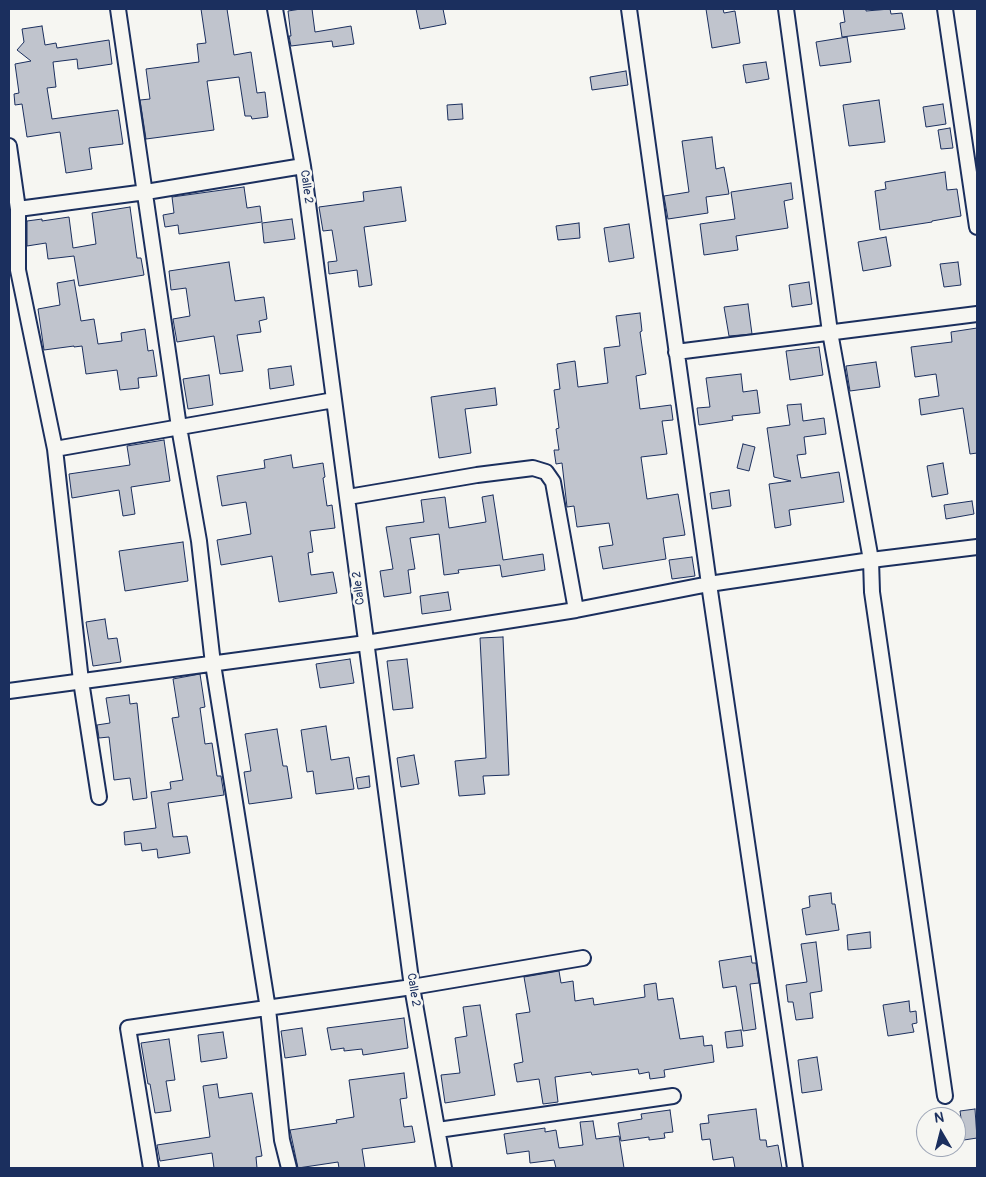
<!DOCTYPE html>
<style>
body{margin:0}
#map{position:relative;width:986px;height:1177px;overflow:hidden;background:#f6f6f2;font-family:Pangolin,sans-serif}
canvas{display:block}
.frame{position:absolute;inset:0;border:10px solid #1b2f5e;pointer-events:none}
.north{position:absolute;left:916px;top:1107px;width:50px;height:50px;box-sizing:border-box;background:#f6f6f2;border:1px solid #9ea6b7;border-radius:50%;rotate:352deg;font-size:14px;font-weight:700;line-height:20px;text-align:center;color:#1b2f5e}
.north::after{content:'';display:block;margin:auto;width:18px;height:22px;background:#1b2f5e;clip-path:polygon(50% 0,100% 100%,50% 72%,0 100%)}
</style>
<div id="map">
<canvas width="986" height="1177"></canvas>
<div class="frame"></div>
<div class="north">N</div>
</div>
<script>
const context = document.querySelector('canvas').getContext('2d');
context.lineJoin = 'round';
function fillPath(path, color) {
  context.fillStyle = color;
  context.fill(path, 'evenodd');
}
function toPath(rows) {
  const path = new Path2D();
  for (const r of rows) {
    path.moveTo(r[0], r[1]);
    for (let i = 2; i < r.length; i += 2) path.lineTo(r[i], r[i + 1]);
  }
  return path;
}
function strokePath(path, color, width, dash) {
  context.strokeStyle = color;
  context.lineWidth = width;
  context.lineCap = dash ? 'butt' : 'round';
  context.setLineDash(dash || []);
  context.stroke(path);
}
function drawText(font, color, halo, rows, align = 'center') {
  context.font = font + ' Pangolin,sans-serif';
  context.lineWidth = 5;
  context.setLineDash([]);
  context.textBaseline = 'middle';
  context.strokeStyle = halo;
  context.fillStyle = color;
  for (const [text, x, y, turn = 0] of rows) {
    context.save();
    context.translate(x, y);
    context.rotate((+turn || 0) * Math.PI / 180);
    context.textAlign = isNaN(turn) ? turn : align;
    if (halo) context.strokeText(text, 0, 0);
    context.fillText(text, 0, 0);
    context.restore();
  }
}
const building = toPath([
 [201,9,227,9,234,55,251,52,257,93,265,92,268,117,252,119,251,116,245,116,239,77,207,81,214,130,146,139,140,100,150,99,146,69,199,62,197,44,206,43,201,9],
 [301,9,312,9,315,32,351,26,354,44,333,47,332,41,291,46,289,36,291,36,288,11,301,9],
 [416,9,443,9,446,24,420,29,416,9],
 [706,9,723,9,724,13,735,11,740,43,712,48,706,9],
 [843,9,866,9,866,11,890,9,891,14,902,13,905,29,842,37,840,23,845,22,843,9],
 [42,26,45,45,56,43,57,48,109,40,112,64,78,69,77,59,53,62,56,87,47,88,52,119,118,110,123,144,89,148,92,169,66,173,60,132,27,137,22,104,15,105,14,94,19,93,15,64,31,61,17,50,24,42,22,29,42,26],
 [847,37,851,62,820,66,816,42,847,37],
 [766,62,769,79,746,83,743,65,766,62],
 [626,71,628,85,592,90,590,77,626,71],
 [879,100,885,142,849,146,843,105,879,100],
 [462,104,463,119,448,120,447,105,462,104],
 [943,104,946,124,926,127,923,107,943,104],
 [950,128,953,148,941,149,938,130,950,128],
 [712,137,716,169,724,167,729,194,706,197,708,213,668,219,664,196,689,192,682,141,712,137],
 [945,172,947,190,957,189,961,216,932,221,932,222,880,230,875,191,886,189,885,182,945,172],
 [791,183,793,199,784,201,788,228,736,236,738,250,704,255,700,224,735,219,731,192,791,183],
 [244,187,247,208,260,206,262,222,179,234,178,225,165,227,163,215,174,213,172,197,244,187],
 [401,187,406,221,364,227,372,285,359,287,357,270,329,274,328,262,337,261,332,230,323,231,319,207,364,201,363,192,401,187],
 [130,207,137,258,141,258,144,275,79,286,74,256,48,259,46,243,27,246,27,221,42,219,42,221,69,217,73,248,96,244,92,213,130,207],
 [292,219,295,239,264,243,262,223,292,219],
 [579,223,580,238,558,240,556,226,579,223],
 [629,224,634,258,609,262,604,228,629,224],
 [886,237,891,266,863,271,858,242,886,237],
 [229,262,235,301,264,297,267,319,259,321,261,332,237,335,243,371,220,374,214,336,177,342,173,319,190,316,186,288,171,290,169,271,229,262],
 [958,262,961,285,944,287,940,264,958,262],
 [74,280,81,321,94,319,98,344,122,341,121,333,145,329,148,351,153,350,157,376,138,378,139,388,120,390,117,370,86,374,82,346,74,347,74,346,44,350,38,309,60,305,57,283,74,280],
 [809,282,812,304,792,307,789,285,809,282],
 [748,304,752,334,729,336,724,307,748,304],
 [640,313,642,331,640,332,646,374,636,376,640,409,671,405,673,420,662,421,667,454,641,457,647,499,678,494,685,535,663,538,666,559,603,569,599,547,613,545,609,523,577,527,574,506,567,507,562,463,556,464,554,450,559,450,556,429,559,428,554,390,560,389,557,364,575,361,578,387,608,383,604,348,620,346,616,316,640,313],
 [977,328,977,453,970,454,963,408,921,415,919,399,939,396,936,374,915,377,911,347,952,342,951,332,977,328],
 [819,347,823,375,790,380,786,351,819,347],
 [876,362,880,387,850,391,846,366,876,362],
 [291,366,294,385,270,389,268,369,291,366],
 [741,374,743,392,757,390,760,413,732,416,733,420,699,425,697,408,710,407,706,378,741,374],
 [209,375,213,405,188,409,183,379,209,375],
 [495,388,497,405,465,409,471,453,439,458,431,397,495,388],
 [801,404,803,421,824,418,826,434,804,437,806,454,797,455,801,478,839,472,844,502,789,510,791,525,775,528,769,484,791,481,774,477,767,428,790,425,787,405,801,404],
 [164,440,170,481,131,487,135,514,123,516,119,490,72,498,69,474,130,465,127,446,164,440],
 [743,444,755,447,749,471,737,468,743,444],
 [291,455,293,468,323,463,325,477,323,478,327,506,332,505,335,528,310,531,313,552,308,553,311,575,333,572,337,593,279,602,272,556,221,565,217,540,251,534,246,502,222,506,217,476,265,468,264,460,291,455],
 [943,463,948,494,932,497,927,466,943,463],
 [729,490,731,506,712,509,710,493,729,490],
 [493,495,503,560,543,554,545,570,502,577,500,565,458,570,459,573,444,575,439,534,410,538,415,569,408,570,411,593,384,597,380,571,393,569,386,527,424,522,421,500,445,497,449,528,486,522,482,497,493,495],
 [972,501,974,514,946,519,944,505,972,501],
 [183,542,188,581,125,591,119,551,183,542],
 [692,557,695,576,672,579,669,560,692,557],
 [448,592,451,610,422,614,420,596,448,592],
 [105,619,108,639,117,638,121,662,93,666,86,622,105,619],
 [503,637,509,775,483,776,485,794,459,796,455,761,486,758,480,638,503,637],
 [350,659,354,683,320,688,316,664,350,659],
 [407,659,413,708,393,710,387,661,407,659],
 [200,674,205,707,200,708,205,744,212,743,217,776,221,776,224,795,168,803,173,837,187,836,190,853,158,858,157,849,142,851,141,843,125,845,124,832,156,828,151,792,171,789,170,782,183,780,172,718,179,717,173,679,200,674],
 [129,695,130,704,137,703,147,798,133,800,130,778,114,780,109,737,99,738,97,725,110,723,106,698,129,695],
 [326,726,331,760,349,757,354,789,316,794,313,771,307,772,301,730,326,726],
 [277,729,283,766,287,766,292,798,249,804,244,772,251,771,245,734,277,729],
 [414,755,419,784,401,787,397,758,414,755],
 [369,776,370,787,358,789,356,778,369,776],
 [831,893,832,904,835,904,839,930,806,935,802,909,810,907,809,896,831,893],
 [870,932,871,948,848,950,847,935,870,932],
 [816,942,822,991,810,993,813,1018,796,1020,793,1002,788,1002,786,985,807,982,801,944,816,942],
 [751,956,752,963,756,963,759,983,750,984,756,1029,743,1031,736,986,723,988,719,961,751,956],
 [559,971,561,983,573,981,575,1001,593,998,594,1005,645,997,644,985,656,983,658,1000,673,998,680,1039,703,1036,704,1046,712,1045,714,1062,664,1070,665,1077,650,1079,649,1072,639,1074,638,1069,592,1075,591,1072,555,1077,558,1102,543,1104,539,1079,517,1082,514,1064,523,1062,516,1014,530,1012,524,977,559,971],
 [909,1001,910,1012,916,1011,917,1023,912,1024,914,1032,888,1036,883,1005,909,1001],
 [480,1005,495,1095,445,1103,441,1075,460,1073,455,1038,467,1036,463,1007,480,1005],
 [404,1018,408,1048,363,1055,362,1049,344,1051,344,1048,331,1050,327,1028,404,1018],
 [302,1028,306,1055,285,1058,281,1031,302,1028],
 [741,1030,743,1046,727,1048,725,1032,741,1030],
 [223,1032,227,1058,201,1062,198,1035,223,1032],
 [169,1039,175,1080,166,1081,171,1111,155,1113,150,1084,148,1084,141,1043,169,1039],
 [817,1057,822,1090,802,1093,798,1060,817,1057],
 [404,1073,407,1098,400,1099,404,1127,412,1126,415,1142,362,1149,365,1168,339,1168,338,1162,298,1168,290,1130,337,1123,336,1120,354,1117,349,1080,404,1073],
 [217,1084,219,1098,252,1093,262,1156,256,1157,257,1168,214,1168,212,1153,160,1161,157,1145,210,1137,203,1086,217,1084],
 [756,1109,760,1140,766,1140,767,1147,778,1145,782,1168,735,1168,733,1157,713,1160,710,1139,702,1140,700,1124,709,1123,708,1115,756,1109],
 [975,1109,977,1138,964,1140,960,1111,975,1109],
 [670,1110,673,1132,664,1133,665,1138,649,1140,649,1137,621,1141,618,1123,642,1119,641,1114,670,1110],
 [593,1121,596,1139,619,1136,624,1168,556,1168,554,1160,530,1163,529,1151,507,1154,504,1134,545,1128,545,1132,556,1130,559,1148,583,1145,580,1122,593,1121]
]);
fillPath(building, '#c0c4cd');
strokePath(building, '#1b2f5e', 1);
const street = toPath([
 [118,9,179,427,199,541,213,664,268,1009,282,1140,289,1168],
 [275,9,303,166,412,987,444,1168],
 [629,9,709,584,795,1168],
 [786,9,830,332,871,560,872,592,945,1096],
 [945,9,977,227],
 [9,146,18,209],
 [676,352,977,314],
 [55,449,334,400],
 [348,497,477,475,533,468,546,472,553,482,576,610],
 [9,691,366,643,576,610,709,584,871,560,977,547],
 [99,797,81,681,55,449,18,270,18,209,146,192,303,166],
 [438,1130,673,1096],
 [151,1168,128,1028,412,987,583,958]
]);
strokePath(street, '#1b2f5e', 18);
strokePath(street, '#f6f6f2', 14);
drawText('12px', '#1b2f5e', '#f6f6f2', [
 ["Calle 2",306,187,82],
 ["Calle 2",359,588,-97],
 ["Calle 2",413,990,81]
]);
</script>
